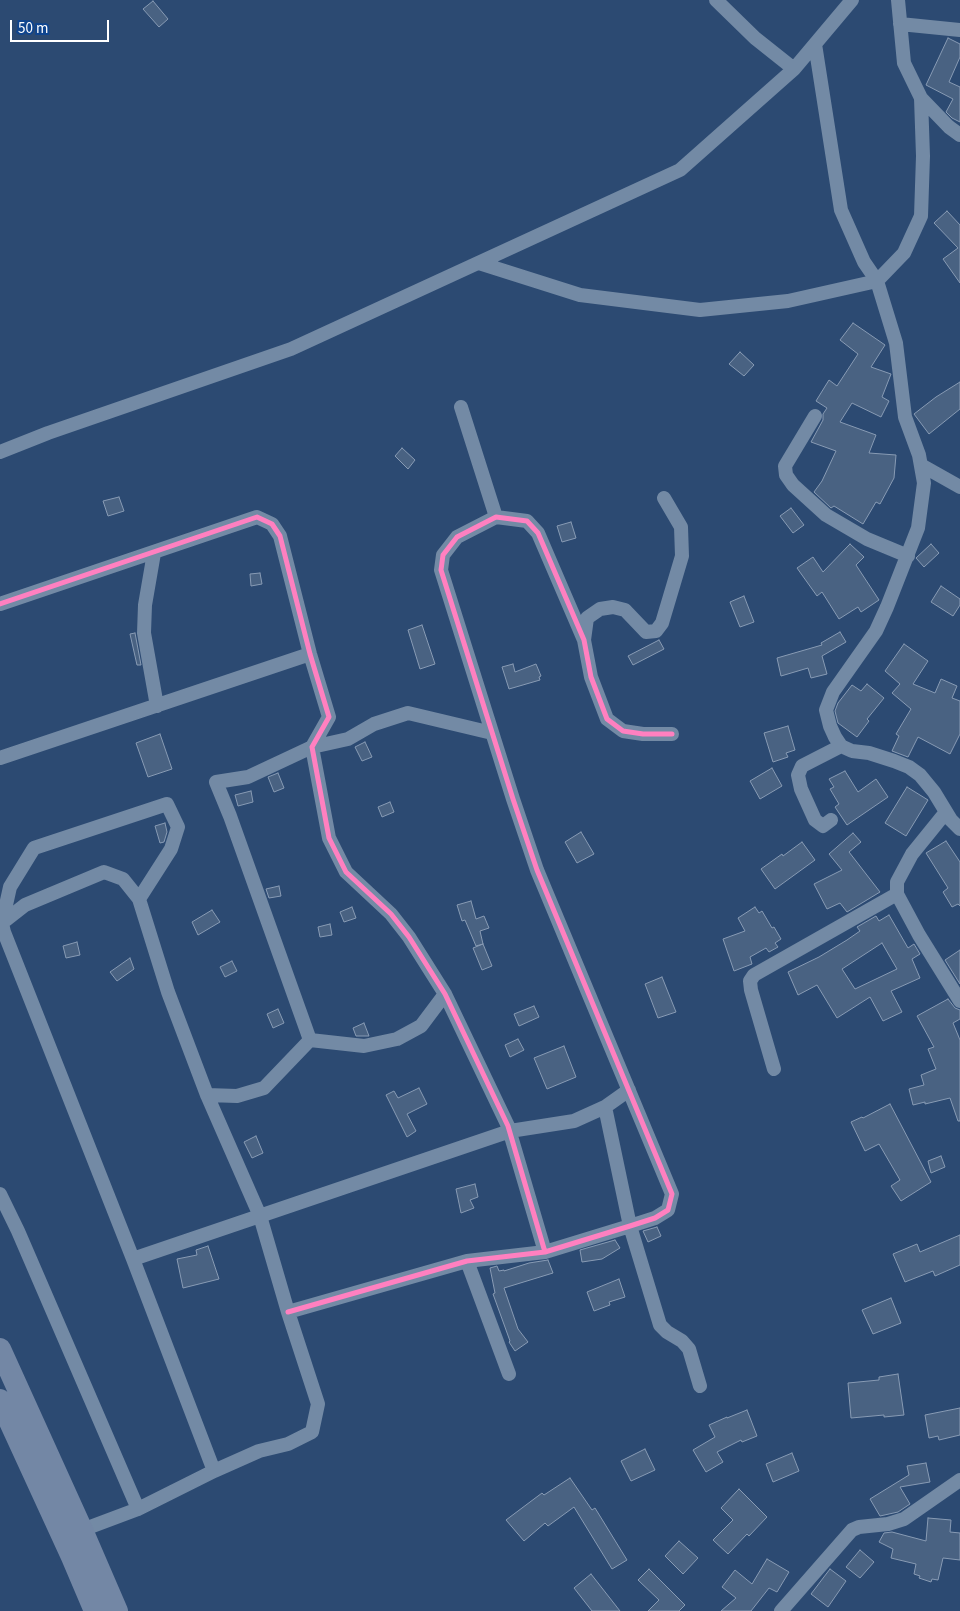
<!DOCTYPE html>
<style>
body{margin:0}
#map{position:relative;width:960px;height:1611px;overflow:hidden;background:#2c4a72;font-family:"Source Sans 3",sans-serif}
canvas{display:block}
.scale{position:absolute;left:10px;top:20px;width:99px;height:22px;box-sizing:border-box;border:2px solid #fff;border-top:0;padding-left:6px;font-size:15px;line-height:18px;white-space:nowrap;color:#fff;-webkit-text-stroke:4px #0f458f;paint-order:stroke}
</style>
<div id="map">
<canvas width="960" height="1611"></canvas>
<div class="scale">50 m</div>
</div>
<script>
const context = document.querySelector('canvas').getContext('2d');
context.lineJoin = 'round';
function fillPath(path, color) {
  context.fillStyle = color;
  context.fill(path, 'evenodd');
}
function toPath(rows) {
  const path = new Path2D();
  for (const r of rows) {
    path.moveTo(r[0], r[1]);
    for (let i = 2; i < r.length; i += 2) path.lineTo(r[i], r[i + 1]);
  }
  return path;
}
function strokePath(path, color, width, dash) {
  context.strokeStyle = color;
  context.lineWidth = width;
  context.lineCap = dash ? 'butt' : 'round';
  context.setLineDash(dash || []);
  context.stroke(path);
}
const building = toPath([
 [153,1,168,19,159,27,143,9,153,1],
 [948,38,960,44,960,57,949,82,960,87,960,122,952,118,946,112,953,99,926,85,948,38],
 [947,211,960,225,960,283,943,259,958,248,934,223,947,211],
 [853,323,885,345,871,367,891,374,882,397,889,401,881,417,852,403,840,422,876,435,869,453,896,455,894,478,880,504,876,502,863,524,834,506,831,508,814,492,822,481,836,451,811,442,823,420,823,414,827,408,816,401,829,380,837,386,858,354,840,340,853,323],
 [740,352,754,365,744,376,729,364,740,352],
 [960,382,960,409,929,434,914,414,936,397,960,382],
 [402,448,415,460,408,469,395,456,402,448],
 [119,497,124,511,108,516,103,501,119,497],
 [791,508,804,525,793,533,780,516,791,508],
 [571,522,576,538,562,542,557,526,571,522],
 [850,544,864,557,856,565,879,600,861,612,858,607,839,619,822,592,817,596,797,568,813,557,823,572,850,544],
 [931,544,939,553,924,567,916,558,931,544],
 [260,573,262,584,251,586,250,574,260,573],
 [941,586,960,599,960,605,953,616,931,602,941,586],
 [744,596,754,622,740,627,730,602,744,596],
 [422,625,435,664,420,669,408,630,422,625],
 [840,632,846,642,822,656,827,674,811,678,808,668,781,676,777,658,822,645,821,643,840,632],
 [135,633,141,665,137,665,130,634,135,633],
 [659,640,664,649,633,665,628,656,659,640],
 [904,644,928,661,913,684,935,693,941,679,957,686,952,698,960,701,960,734,950,754,918,737,908,757,892,751,899,736,896,734,911,709,892,693,900,684,885,671,904,644],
 [513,664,515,672,536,664,541,676,539,677,540,680,509,689,502,667,513,664],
 [867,684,884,698,867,719,869,721,857,737,838,723,835,711,838,703,852,685,861,691,867,684],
 [788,726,795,750,786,753,788,757,773,762,764,733,788,726],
 [160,734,172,769,148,777,136,743,160,734],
 [365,742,372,757,362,761,355,747,365,742],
 [772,768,782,786,760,799,750,781,772,768],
 [845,771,858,792,876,779,888,797,847,825,835,807,839,804,830,789,834,787,829,779,845,771],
 [278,773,284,788,274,792,268,777,278,773],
 [907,787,928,800,906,836,885,823,907,787],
 [251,791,253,802,238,806,235,795,251,791],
 [390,802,394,812,382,817,378,807,390,802],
 [165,823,167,832,164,842,160,843,155,826,165,823],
 [581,832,594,854,577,863,565,842,581,832],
 [853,833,861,842,849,852,880,892,847,912,840,903,827,909,814,884,842,870,829,854,853,833],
 [946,841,960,862,960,906,958,904,952,907,943,892,948,888,926,853,946,841],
 [802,842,815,860,775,889,761,869,782,854,783,856,802,842],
 [279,886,281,896,269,898,266,889,279,886],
 [471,901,476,919,484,916,489,928,480,931,483,944,476,946,465,920,462,921,457,905,471,901],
 [352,907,356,918,344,922,340,912,352,907],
 [755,907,759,913,762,911,772,928,774,927,781,939,775,943,778,947,769,952,766,948,750,957,752,964,734,971,723,939,745,931,738,918,755,907],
 [212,910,220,922,198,935,192,922,212,910],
 [889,915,908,948,914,944,920,954,912,959,920,978,891,991,902,1012,883,1021,870,997,837,1018,817,985,798,995,788,972,819,957,847,940,860,931,857,927,876,916,879,921,889,915],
 [882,943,897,969,855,989,842,969,882,943],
 [330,924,332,935,320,937,318,927,330,924],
 [77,942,80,955,66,958,63,946,77,942],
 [483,944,492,966,482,970,473,948,483,944],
 [960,950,960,984,945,960,960,950],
 [130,958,134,969,117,981,110,972,130,958],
 [232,961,237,971,225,977,220,967,232,961],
 [662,977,676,1012,658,1018,645,984,662,977],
 [948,999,955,1008,960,1010,960,1019,953,1023,960,1040,960,1121,958,1121,950,1098,925,1104,925,1102,913,1105,909,1089,924,1085,921,1075,936,1069,928,1049,934,1047,917,1016,948,999],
 [534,1006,539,1017,519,1026,514,1014,534,1006],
 [278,1009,284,1023,273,1028,267,1014,278,1009],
 [364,1023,369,1036,356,1036,353,1028,364,1023],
 [518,1039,524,1050,510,1057,505,1045,518,1039],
 [564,1046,576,1077,547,1089,534,1058,564,1046],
 [419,1088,427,1104,407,1114,416,1131,407,1137,386,1095,394,1091,398,1098,419,1088],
 [890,1104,931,1182,901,1201,891,1186,900,1180,879,1144,865,1151,851,1122,862,1117,863,1118,890,1104],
 [256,1136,263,1153,252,1158,244,1142,256,1136],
 [941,1156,945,1167,931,1173,928,1161,941,1156],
 [475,1184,478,1197,470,1200,474,1208,461,1213,456,1189,475,1184],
 [657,1227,661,1236,648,1242,643,1231,657,1227],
 [960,1235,960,1265,935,1276,933,1271,905,1282,893,1254,917,1244,920,1252,960,1235],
 [615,1240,620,1248,602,1259,582,1262,580,1250,615,1240],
 [208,1246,219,1279,183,1288,177,1259,197,1255,196,1250,208,1246],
 [548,1260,553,1273,504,1288,518,1329,528,1342,515,1351,509,1342,510,1341,493,1294,495,1293,490,1268,497,1266,499,1271,504,1270,504,1271,529,1263,548,1260],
 [619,1279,625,1297,609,1302,610,1305,594,1311,587,1292,619,1279],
 [891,1298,901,1323,873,1334,862,1310,891,1298],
 [898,1374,904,1415,884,1417,884,1415,851,1418,848,1383,879,1380,879,1377,898,1374],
 [960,1408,960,1435,939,1440,938,1436,929,1438,925,1415,960,1408],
 [747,1410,757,1436,742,1442,741,1440,717,1452,723,1462,706,1472,693,1450,715,1437,709,1425,727,1417,727,1418,747,1410],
 [645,1449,655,1470,631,1481,621,1461,645,1449],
 [792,1453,799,1471,773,1482,766,1464,792,1453],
 [926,1463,930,1482,900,1487,910,1504,898,1512,880,1516,870,1499,909,1475,907,1466,926,1463],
 [570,1478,592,1510,595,1508,627,1560,612,1569,574,1507,548,1526,545,1523,524,1541,506,1520,542,1493,544,1495,570,1478],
 [739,1489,767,1517,749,1536,747,1534,728,1554,713,1540,733,1520,721,1508,739,1489],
 [928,1518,951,1520,950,1532,960,1533,960,1560,943,1558,938,1580,932,1579,931,1582,919,1578,920,1576,914,1574,916,1564,891,1558,893,1549,879,1542,884,1533,892,1532,926,1541,928,1518],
 [679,1541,698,1558,683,1574,665,1556,679,1541],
 [860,1550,874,1562,860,1578,846,1567,860,1550],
 [767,1559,789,1572,777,1592,769,1588,751,1611,721,1611,736,1598,722,1587,735,1570,752,1584,767,1559],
 [649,1569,685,1605,679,1611,648,1611,659,1600,638,1580,649,1569],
 [830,1569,846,1581,828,1607,811,1594,830,1569],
 [591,1574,620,1611,592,1611,574,1588,591,1574]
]);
fillPath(building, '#496282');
strokePath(building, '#889bb4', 1);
strokePath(toPath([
 [898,0,904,63,921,98,949,127,960,135],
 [900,24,960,30],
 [815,44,841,210,864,262,877,281,896,343,905,417,919,455,924,483,918,528,887,607,876,631,833,692,826,710,830,726,835,737,841,746,852,751,869,753,894,761,909,767,920,775,934,792,951,820,960,829],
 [794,69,852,0],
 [479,263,580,295,700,310,788,301,877,281,904,253,921,216,923,156,921,98],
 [461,407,496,517],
 [815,416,785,466,786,475,793,485,826,515,867,539,908,556],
 [0,452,48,433,291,349,680,170,794,69,755,38,716,0],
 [921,465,960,487],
 [154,553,145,605,144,633,157,706],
 [0,604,257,517,272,524,280,536,310,654,329,717,312,747,329,838,346,872,391,914,409,937,445,994,508,1126,545,1252],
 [584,640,587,618,600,609,613,607,625,610,646,632,656,631,662,623,682,556,681,527,664,498],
 [0,758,310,654],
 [946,812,912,854,897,882,897,894,919,935,960,1001],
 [831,820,823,826,815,820,801,789,798,775,802,766,841,746],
 [0,915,4,932,133,1259,214,1471],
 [2,923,25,905,104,872,123,879,139,899,168,992,207,1095,260,1216,288,1312,318,1404,312,1432,288,1444,259,1451,214,1471,138,1509,82,1530],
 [2,923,10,887,34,848,167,804,178,827,171,849,139,899],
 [310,1040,230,816,216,782,248,777,312,747,348,739,374,724,408,713,492,733],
 [310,1040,364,1046,397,1039,421,1026,445,994],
 [774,1069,751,990,750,981,754,975,897,894],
 [207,1095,237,1096,264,1088,310,1040],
 [605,1107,630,1226,660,1325,667,1332,682,1341,689,1349,700,1386],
 [0,1194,18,1231,138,1509],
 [133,1259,510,1131,574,1121,605,1107,629,1090],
 [467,1261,509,1374],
 [288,1312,467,1261,545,1252,630,1226,655,1218,668,1210,672,1194,537,870,513,799,441,570,443,555,457,537,496,517,527,521,538,533,584,640,591,677,607,719,623,731,643,734,672,734],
 [781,1611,852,1530,859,1527,888,1524,904,1519,960,1480]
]), '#738aa5', 14);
strokePath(toPath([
 [0,1349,82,1530,117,1611],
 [0,1400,72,1557,95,1611]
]), '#7387a5', 22);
strokePath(toPath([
 [0,604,257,517,272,524,280,536,310,654,329,717,312,747,329,838,346,872,391,914,409,937,445,994,508,1126,545,1252],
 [288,1312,467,1261,545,1252,630,1226,655,1218,668,1210,672,1194,537,870,513,799,441,570,443,555,457,537,496,517,527,521,538,533,584,640,591,677,607,719,623,731,643,734,672,734]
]), '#ff80c0', 5);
</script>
